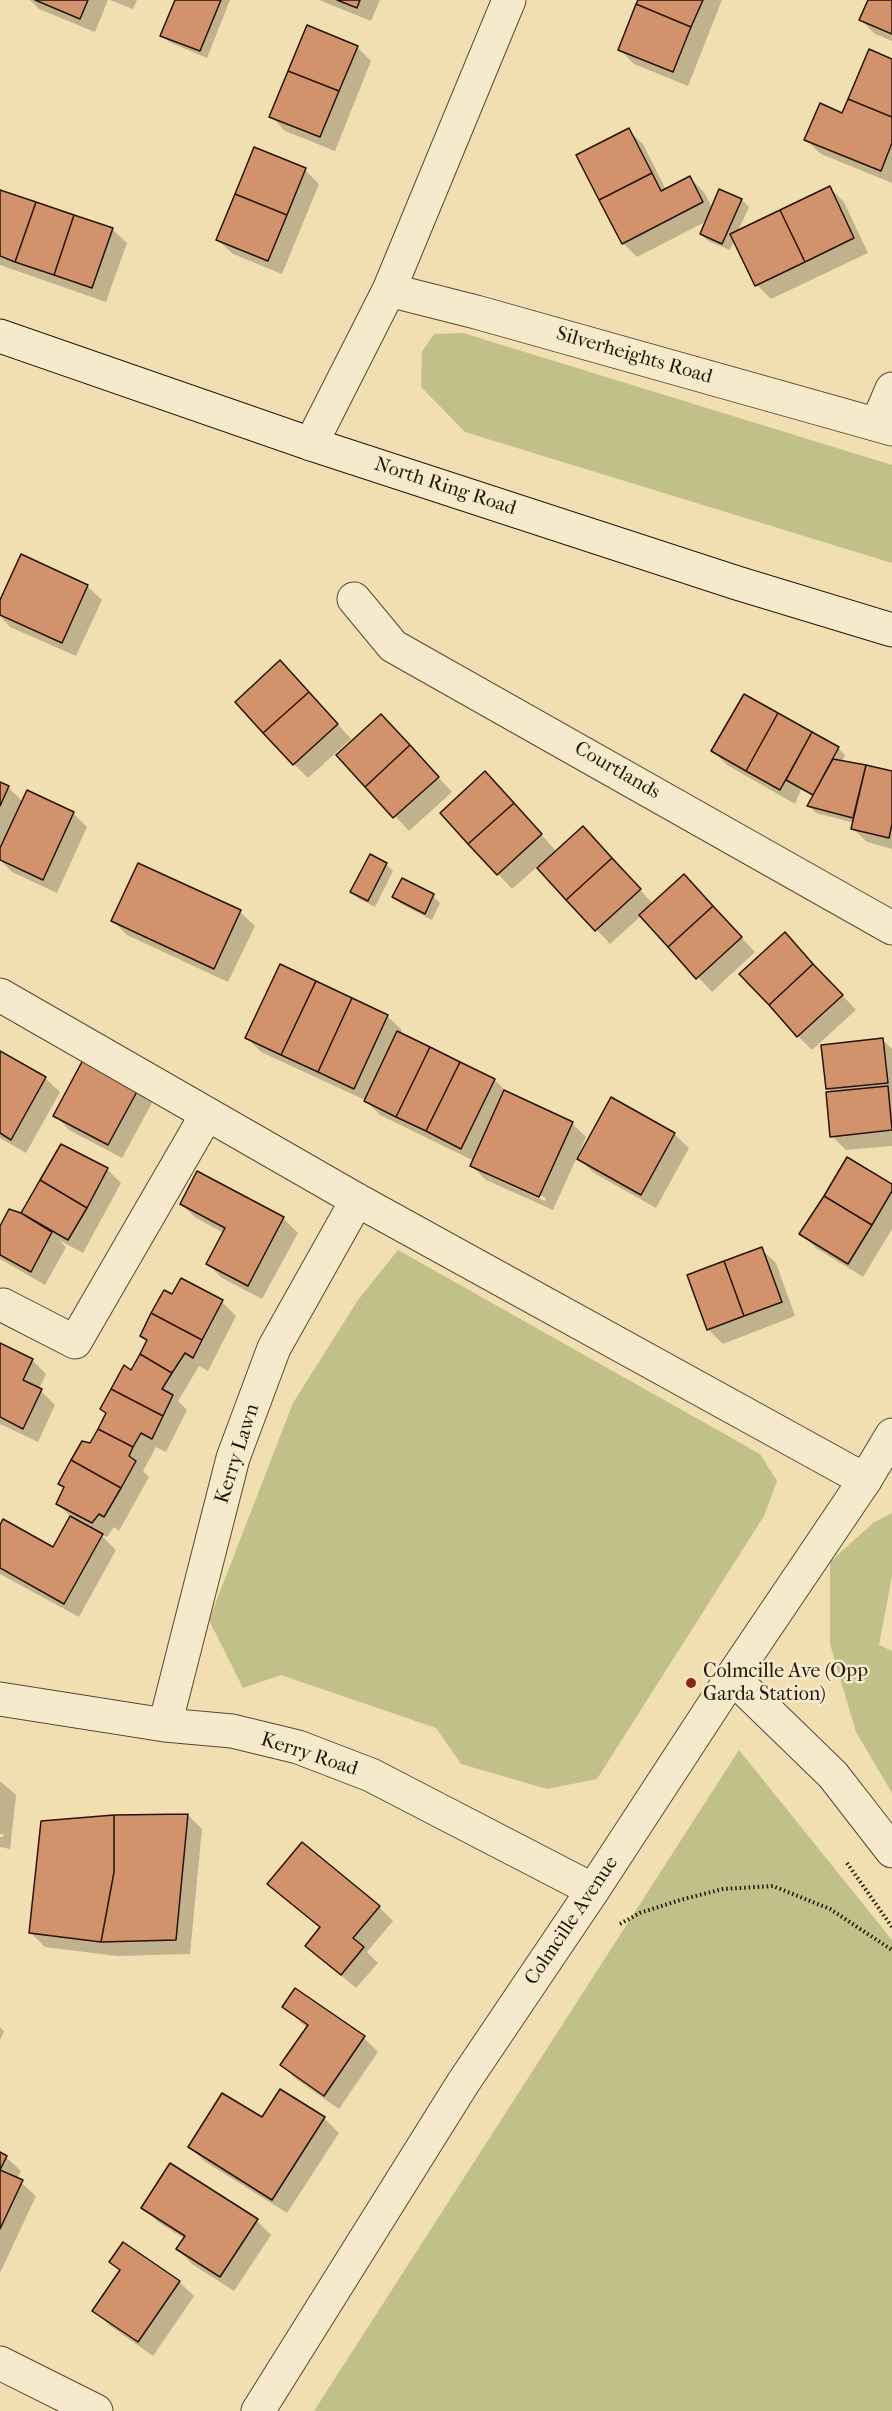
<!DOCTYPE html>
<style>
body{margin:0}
canvas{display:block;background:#f1dfb2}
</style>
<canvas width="892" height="2411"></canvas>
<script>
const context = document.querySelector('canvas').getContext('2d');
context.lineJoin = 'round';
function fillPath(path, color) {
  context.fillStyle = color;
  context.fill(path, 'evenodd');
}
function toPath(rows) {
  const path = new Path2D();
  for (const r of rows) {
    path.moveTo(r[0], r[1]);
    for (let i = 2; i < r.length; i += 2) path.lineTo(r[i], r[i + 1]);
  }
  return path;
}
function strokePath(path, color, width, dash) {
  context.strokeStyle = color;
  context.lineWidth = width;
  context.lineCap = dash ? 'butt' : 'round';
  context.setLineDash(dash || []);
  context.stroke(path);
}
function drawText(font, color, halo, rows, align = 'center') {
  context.font = font + ' "IM FELL French Canon",serif';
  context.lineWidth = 5;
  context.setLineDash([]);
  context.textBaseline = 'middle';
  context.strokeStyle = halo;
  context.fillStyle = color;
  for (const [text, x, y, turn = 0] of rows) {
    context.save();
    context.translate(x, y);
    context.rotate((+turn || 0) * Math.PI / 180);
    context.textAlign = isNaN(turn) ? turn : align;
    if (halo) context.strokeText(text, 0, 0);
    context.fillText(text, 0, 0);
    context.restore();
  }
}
fillPath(toPath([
 [463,333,892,465,892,563,465,432,421,387,422,352,434,334],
 [398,1250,760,1454,777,1481,764,1516,597,1779,547,1789,461,1764,436,1728,281,1675,243,1688,209,1620,293,1403,358,1300],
 [892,1513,892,1576,879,1645,892,1651,892,1793,856,1732,830,1644,830,1562,873,1523],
 [739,1750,892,1940,892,2411,314,2411]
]), '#c0c088');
fillPath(toPath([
 [30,0,108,0,95,32,39,9],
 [110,0,137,0,133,9],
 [177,0,230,0,207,58,169,42,162,35],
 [319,0,380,0,371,21],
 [640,0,722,0,688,86,634,64,620,50],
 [869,0,892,0,892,41,875,34,861,20],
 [357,47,371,61,335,151,285,131,271,116],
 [892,61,892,183,821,154,806,140,843,115],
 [628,130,643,144,666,190,690,178,704,192,713,209,720,191,742,200,749,207,738,231,830,188,844,202,868,253,771,299,757,285,735,239,730,250,708,241,701,234,707,221,637,257,623,243],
 [305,170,319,184,282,274,233,254,218,240],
 [0,191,112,229,127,243,106,302,0,265],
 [87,586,102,600,76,656,10,627,0,616,0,604],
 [295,677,351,739,308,778,294,764],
 [745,696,838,748,845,755,842,762,892,773,892,849,867,842,852,828,854,823,816,813,809,806,820,798,802,787,795,804,727,765,713,751],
 [395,730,452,792,409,831,338,755],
 [0,783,8,787,23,802,73,813,87,827,57,893,12,872,0,860],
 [499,788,557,852,597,843,653,904,698,891,755,952,712,992,641,916,610,944,538,866,512,889,442,813],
 [386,864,393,871,375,907,359,899,352,892],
 [139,865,240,912,255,926,228,982,127,935,113,921],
 [433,896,440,903,432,920,401,904,394,897],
 [799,948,856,1010,812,1050,798,1036],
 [387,1016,402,1030,400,1034,495,1080,509,1094,572,1123,586,1137,578,1156,580,1158,674,1134,689,1148,656,1208,594,1173,577,1157,553,1210,486,1180,472,1166,474,1161,380,1115,365,1100,261,1052,247,1038],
 [487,1172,546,1198,545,1201,487,1175],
 [883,1040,892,1049,892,1146,846,1150,832,1136,832,1093,827,1088],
 [0,1052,45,1078,60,1092,26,1153,0,1138],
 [138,1089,152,1103,122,1158,69,1130,55,1115],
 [61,1146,107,1169,121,1183,83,1253,59,1240,66,1247,45,1285,0,1259,0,1229,22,1214],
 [198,1173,283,1218,298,1233,262,1299,222,1278,208,1264,224,1233,196,1218,181,1204],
 [892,1185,892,1229,863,1277,816,1248,801,1234],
 [761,1249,776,1263,795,1316,723,1344,708,1329],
 [173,1296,222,1302,236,1316,208,1371,199,1366,178,1401,187,1410,166,1452,156,1447,143,1471,149,1477,119,1531,114,1527,107,1537,100,1534,116,1550,79,1617,0,1574,0,1528,54,1549,71,1517,58,1504,65,1489,60,1484,91,1445,107,1415,102,1409,132,1372,148,1342,142,1336],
 [0,1345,32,1360,46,1374,39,1389,55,1405,38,1442,0,1424],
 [0,1781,16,1795,10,1849,0,1847,0,1837,3,1837,4,1834,0,1834],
 [188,1815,202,1829,190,1954,117,1956,45,1947,30,1932],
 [269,1884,379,1907,393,1921,367,1952,378,1963,356,1988,307,1946,321,1928],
 [295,1990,364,2038,378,2052,339,2109,296,2079,282,2065,307,2028,284,2007],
 [0,2027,4,2032,0,2040],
 [280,2091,324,2118,339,2133,287,2213,204,2161,190,2147,262,2119],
 [0,2154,6,2157,21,2171,17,2179,36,2196,0,2273],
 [143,2207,257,2221,271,2235,234,2291,192,2264,178,2249,185,2239,158,2222],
 [111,2262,179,2282,194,2296,153,2356,109,2325,94,2311,121,2272]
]), '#0003');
const building = toPath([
 [35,0,88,0,80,19,35,0],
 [175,0,221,0,200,51,160,36,175,0],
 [337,0,360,0,357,8,337,0],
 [638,0,703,0,691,27,636,4,638,0],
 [868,0,892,0,892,34,859,20,868,0],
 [636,4,691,27,673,72,618,50,636,4],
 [307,25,358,46,339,91,288,71,307,25],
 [869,49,892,59,892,117,848,99,869,49],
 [288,71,339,91,320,137,269,117,288,71],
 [848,99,892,117,892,143,881,171,804,140,820,103,842,113,848,99],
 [629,128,652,173,599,200,576,155,629,128],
 [254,147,306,168,287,215,235,194,254,147],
 [652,173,661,191,690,176,703,202,622,244,599,200,652,173],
 [830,186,854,238,805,262,780,210,830,186],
 [719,189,742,199,722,244,700,234,719,189],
 [0,190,36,202,15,262,0,256,0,190],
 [235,194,287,215,268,261,216,240,235,194],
 [36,202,74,215,54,275,15,262,36,202],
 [780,210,805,262,755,286,730,234,780,210],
 [74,215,113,228,92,288,54,275,74,215],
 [21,554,88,585,62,643,0,615,0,600,21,554],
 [280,660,309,692,263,733,235,702,280,660],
 [309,692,338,724,293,765,263,733,309,692],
 [744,694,778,713,746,771,711,751,744,694],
 [778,713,812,732,780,790,746,771,778,713],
 [381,714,410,745,365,787,336,755,381,714],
 [812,732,839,747,813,795,786,780,812,732],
 [410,745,439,777,393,818,365,787,410,745],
 [833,759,866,765,853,818,807,806,833,759],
 [866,765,892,771,892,824,889,838,851,829,866,765],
 [485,771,514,803,468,844,440,813,485,771],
 [0,782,9,786,0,806,0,782],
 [27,790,74,812,43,880,0,860,0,848,27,790],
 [514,803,542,834,497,875,468,844,514,803],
 [583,826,612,858,566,900,537,868,583,826],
 [370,854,387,863,368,901,350,892,370,854],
 [612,858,641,889,595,931,566,900,612,858],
 [138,863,241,910,214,969,111,921,138,863],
 [684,874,713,906,668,947,639,915,684,874],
 [402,878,434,894,425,914,392,897,402,878],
 [713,906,742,937,696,979,668,947,713,906],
 [785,932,813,964,769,1005,739,974,785,932],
 [280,964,316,981,281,1055,245,1038,280,964],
 [813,964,843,995,797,1037,769,1005,813,964],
 [316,981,352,998,318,1072,281,1055,316,981],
 [352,998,388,1015,354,1089,318,1072,352,998],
 [397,1031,430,1047,396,1117,364,1101,397,1031],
 [883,1038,888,1083,826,1089,821,1045,883,1038],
 [430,1047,460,1062,426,1131,396,1117,430,1047],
 [0,1051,46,1077,11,1140,0,1133,0,1051],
 [84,1058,139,1088,108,1145,53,1116,84,1058],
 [460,1062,495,1079,461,1149,426,1131,460,1062],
 [888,1086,892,1130,830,1137,826,1092,888,1086],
 [504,1090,573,1122,539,1197,470,1166,504,1090],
 [611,1097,675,1133,641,1195,577,1159,611,1097],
 [61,1144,108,1168,87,1208,40,1180,61,1144],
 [847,1157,892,1184,892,1191,872,1225,824,1196,847,1157],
 [197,1171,284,1217,248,1286,206,1264,225,1228,180,1204,197,1171],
 [40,1180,87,1208,68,1240,21,1213,40,1180],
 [824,1196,872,1225,848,1264,799,1234,824,1196],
 [9,1209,21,1213,52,1232,31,1272,0,1255,0,1226,9,1209],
 [762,1247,782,1302,744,1316,724,1261,762,1247],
 [724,1261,744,1316,707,1330,687,1275,724,1261],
 [181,1278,223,1300,202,1340,151,1313,164,1290,172,1294,181,1278],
 [151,1313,202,1340,193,1358,185,1353,172,1373,140,1354,147,1340,140,1336,151,1313],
 [0,1343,33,1359,23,1380,42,1389,23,1429,0,1417,0,1343],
 [140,1354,172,1373,162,1389,173,1395,163,1416,111,1389,124,1365,131,1370,140,1354],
 [111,1389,163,1416,152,1439,141,1433,133,1447,98,1429,106,1413,100,1409,111,1389],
 [98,1429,133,1447,129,1456,136,1461,121,1488,71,1460,82,1441,90,1443,98,1429],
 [71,1460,121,1488,104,1517,99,1514,92,1523,56,1504,64,1487,58,1484,71,1460],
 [70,1516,103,1534,64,1604,0,1568,0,1525,3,1519,53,1547,70,1516],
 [188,1814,176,1940,101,1942,114,1872,114,1815,188,1814],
 [114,1815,114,1872,101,1942,29,1933,41,1821,114,1815],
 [302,1842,380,1906,353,1938,364,1947,341,1975,305,1946,320,1927,267,1884,302,1842],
 [295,1988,365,2036,324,2096,280,2065,308,2025,282,2007,295,1988],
 [280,2089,325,2117,272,2200,188,2147,222,2093,262,2117,280,2089],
 [0,2152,7,2156,0,2170,23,2180,0,2229,0,2152],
 [170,2163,258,2219,220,2277,176,2249,185,2236,141,2208,170,2163],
 [123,2242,180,2281,138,2342,92,2311,120,2270,109,2262,123,2242]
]);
fillPath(building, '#d2926c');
strokePath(building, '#271309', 1.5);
const minor = toPath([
 [389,290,476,312,892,429],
 [877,424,892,389],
 [311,444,389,290,509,0],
 [354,599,393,646,892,928],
 [0,995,357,1200,865,1480],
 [3,1305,75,1342,207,1114],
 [732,1677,833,1775,892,1851],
 [0,1699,165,1725,232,1731,298,1747,371,1775,593,1890],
 [165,1725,233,1458,274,1348,357,1200],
 [0,2363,96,2411]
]);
const tertiary = toPath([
 [258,2411,463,2083,593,1890,732,1677,865,1480,892,1435]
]);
const secondary = toPath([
 [0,336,311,444,737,583,892,630]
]);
strokePath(minor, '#5a4633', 35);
strokePath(tertiary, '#5a4633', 35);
strokePath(secondary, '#271309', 35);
strokePath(toPath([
 [847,1863,892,1927],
 [620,1924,640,1913,680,1900,723,1889,773,1886,830,1909,892,1950]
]), '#271309', 4, [1.5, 3]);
strokePath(minor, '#f6eacd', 33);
strokePath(tertiary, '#f6eacd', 33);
strokePath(secondary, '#f6eacd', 33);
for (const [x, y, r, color] of [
 [691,1683,6,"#8f2418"]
]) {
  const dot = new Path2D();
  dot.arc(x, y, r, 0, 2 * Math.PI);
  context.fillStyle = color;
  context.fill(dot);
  strokePath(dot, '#f6eacd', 2);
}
drawText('20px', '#271309', '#f6eacd', [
 ["Silverheights Road",634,356,16],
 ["North Ring Road",445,487,18],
 ["Courtlands",617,771,30],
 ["Kerry Lawn",238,1454,-72],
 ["Kerry Road",309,1755,18],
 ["Colmcille Avenue",572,1921,-56]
]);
drawText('20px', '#271309', '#f6eacd', [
 ["Colmcille Ave (Opp",703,1672],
 ["Garda Station)",703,1695]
], 'left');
</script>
